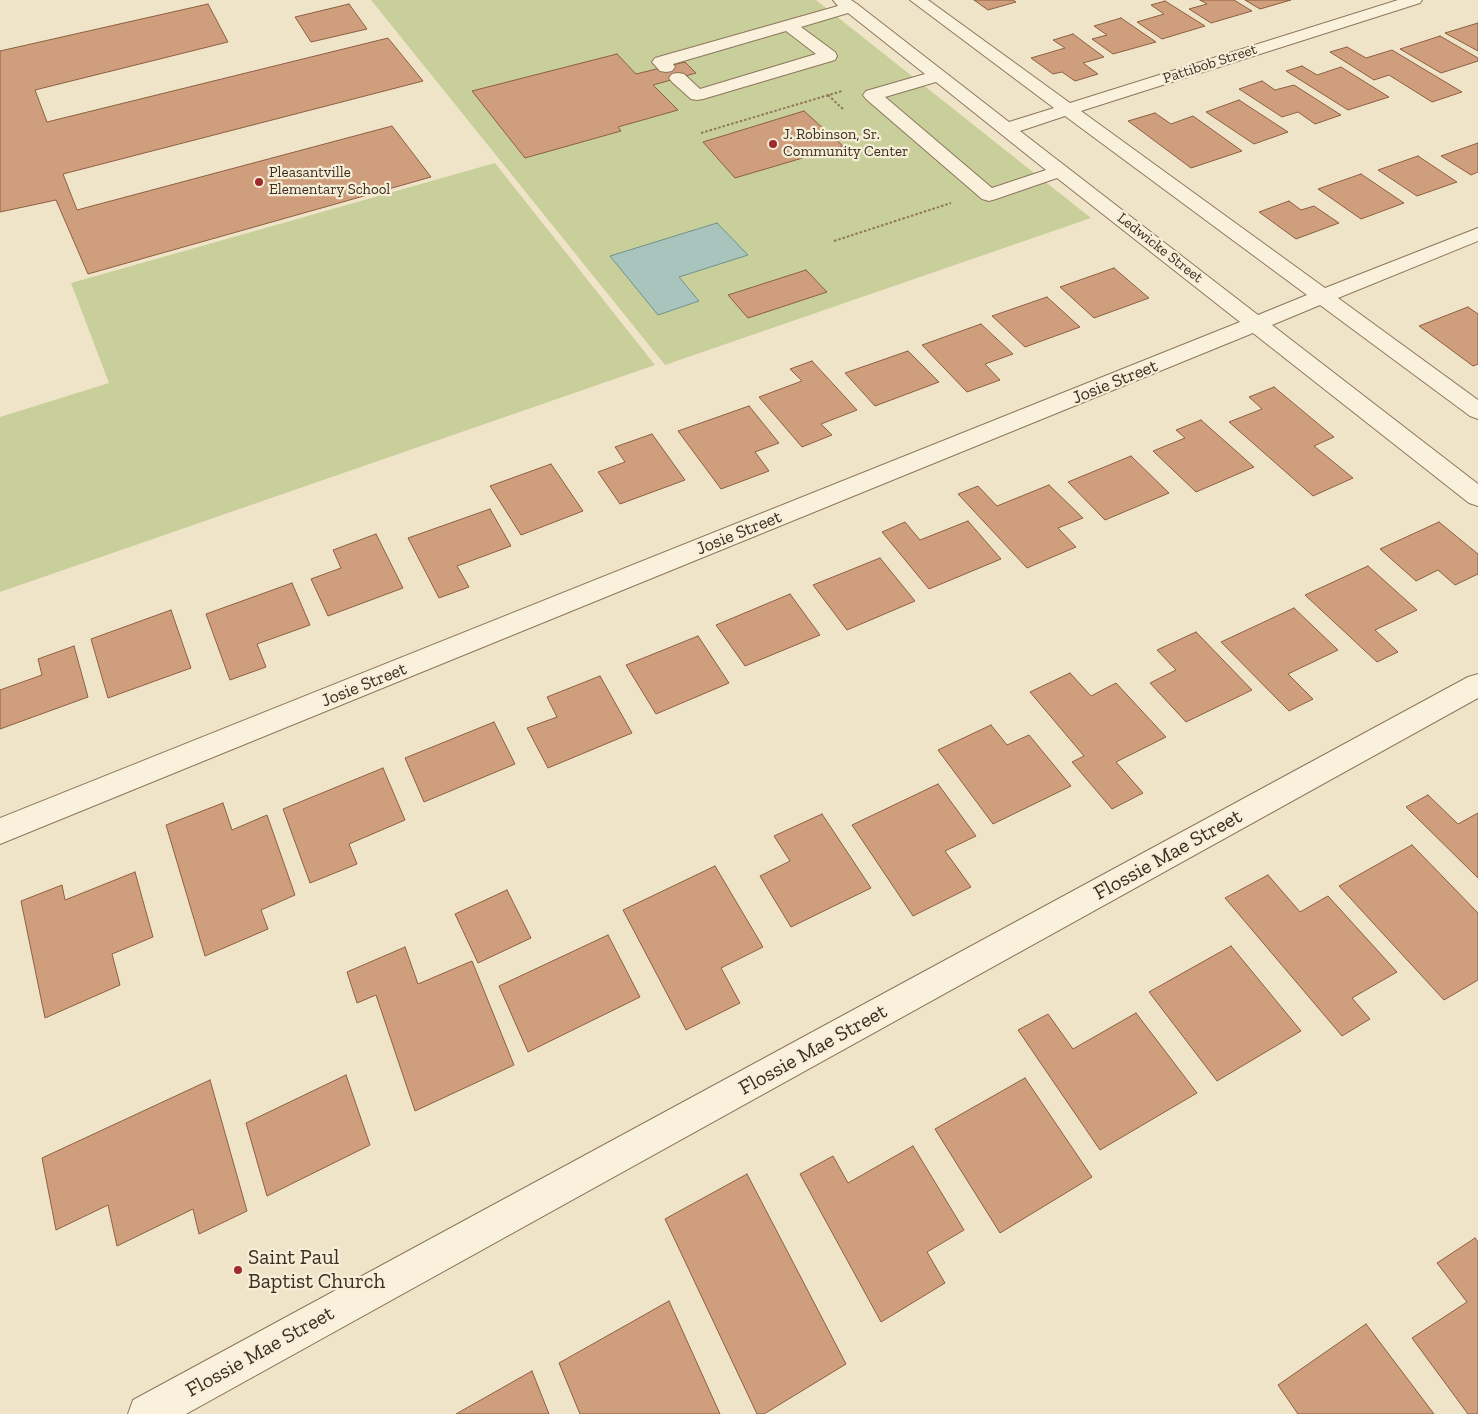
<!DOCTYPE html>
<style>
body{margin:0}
canvas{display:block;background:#f0e4c8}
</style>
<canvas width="1478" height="1414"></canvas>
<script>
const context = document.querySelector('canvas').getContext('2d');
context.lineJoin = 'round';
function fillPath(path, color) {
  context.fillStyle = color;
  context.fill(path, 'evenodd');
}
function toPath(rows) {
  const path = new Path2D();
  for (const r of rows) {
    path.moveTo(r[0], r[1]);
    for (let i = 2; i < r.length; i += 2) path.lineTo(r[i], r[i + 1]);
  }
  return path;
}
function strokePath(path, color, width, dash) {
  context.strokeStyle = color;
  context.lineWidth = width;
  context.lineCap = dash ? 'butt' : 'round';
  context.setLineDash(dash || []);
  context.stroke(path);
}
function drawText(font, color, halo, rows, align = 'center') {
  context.font = font + ' "Zilla Slab",serif';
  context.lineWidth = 4.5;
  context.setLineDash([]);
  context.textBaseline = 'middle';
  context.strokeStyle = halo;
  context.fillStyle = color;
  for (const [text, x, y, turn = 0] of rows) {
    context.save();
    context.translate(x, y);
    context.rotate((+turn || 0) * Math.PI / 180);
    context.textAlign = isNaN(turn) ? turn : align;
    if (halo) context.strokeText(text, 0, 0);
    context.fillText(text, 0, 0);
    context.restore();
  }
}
fillPath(toPath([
 [371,0,816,0,1091,218,665,365],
 [495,163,655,365,0,592,0,417,109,383,71,283]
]), '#c9cf9b');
const water = toPath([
 [717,223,748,255,679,277,699,301,658,315,610,256,717,223]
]);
fillPath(water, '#a9c4bc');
strokePath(water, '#6f938a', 1);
const building = toPath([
 [974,0,1013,0,1016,2,988,10,974,0],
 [1200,0,1234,0,1252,11,1211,23,1189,9,1207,4,1200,0],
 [1245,0,1291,0,1260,9,1245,0],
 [1165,1,1205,26,1162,39,1137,22,1164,14,1151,5,1165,1],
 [208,4,228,42,35,90,47,122,388,38,423,81,63,174,77,210,392,126,431,177,88,274,56,200,0,212,0,51,208,4],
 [349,4,367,29,311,42,295,17,349,4],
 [1121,18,1156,42,1113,54,1092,39,1107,35,1094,26,1121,18],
 [1478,23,1478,51,1445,33,1478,23],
 [1073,34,1104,57,1083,63,1098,74,1075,81,1062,72,1053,74,1031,58,1065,48,1053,40,1073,34],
 [1440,36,1478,58,1478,61,1441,73,1400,49,1440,36],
 [1347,47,1366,58,1392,50,1462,92,1432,102,1389,75,1374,80,1330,52,1347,47],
 [617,54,636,74,685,62,696,73,653,85,678,110,618,127,621,131,525,158,472,91,617,54],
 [1302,66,1317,75,1341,67,1389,97,1348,110,1286,71,1302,66],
 [1262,81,1275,90,1294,85,1341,115,1315,124,1298,112,1282,117,1239,89,1262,81],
 [1239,100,1288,132,1254,144,1206,112,1239,100],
 [804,111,843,146,735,178,703,142,804,111],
 [1155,113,1171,124,1193,116,1242,151,1191,168,1128,121,1155,113],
 [1478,143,1478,172,1471,175,1441,156,1478,143],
 [1418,156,1457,182,1417,196,1378,170,1418,156],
 [1361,174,1404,203,1361,219,1318,189,1361,174],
 [1289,201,1301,210,1314,206,1339,223,1296,239,1259,212,1289,201],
 [1114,268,1149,298,1094,318,1060,287,1114,268],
 [806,270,827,292,748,318,728,295,806,270],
 [1047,297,1080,327,1025,347,992,316,1047,297],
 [1468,307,1478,314,1478,364,1473,366,1419,326,1468,307],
 [981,324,1013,354,985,364,1000,380,967,392,922,345,981,324],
 [908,351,939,382,875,406,845,373,908,351],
 [812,361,857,410,821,424,832,435,802,447,759,397,802,381,790,369,812,361],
 [1274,387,1334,437,1314,446,1353,478,1313,496,1229,422,1262,409,1249,397,1274,387],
 [749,406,779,443,755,452,769,471,721,489,678,431,749,406],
 [1201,420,1254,467,1196,492,1153,451,1185,438,1176,430,1201,420],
 [652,434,685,480,620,504,598,472,625,462,615,447,652,434],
 [1131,456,1169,493,1105,520,1068,482,1131,456],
 [551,464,583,511,521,535,490,486,551,464],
 [1049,485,1083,518,1058,528,1076,547,1027,568,958,494,978,486,997,506,1049,485],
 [490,509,511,546,457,566,469,587,439,598,408,538,490,509],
 [968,521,1001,559,929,589,882,532,905,522,920,540,968,521],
 [1439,522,1478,554,1478,574,1455,585,1438,570,1416,581,1380,549,1439,522],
 [376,534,403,588,328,616,311,579,341,568,333,550,376,534],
 [880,558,915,601,847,630,813,585,880,558],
 [1368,566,1417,610,1375,630,1398,652,1377,662,1305,595,1368,566],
 [292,583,310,625,257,644,266,667,230,680,206,614,292,583],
 [790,594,820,635,745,666,716,625,790,594],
 [1294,608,1338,650,1288,674,1313,699,1289,711,1221,642,1294,608],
 [171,610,191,668,108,698,91,639,171,610],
 [1196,632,1252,690,1186,722,1150,683,1176,670,1157,650,1196,632],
 [698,636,729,683,656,714,626,665,698,636],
 [74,646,88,697,0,729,0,690,42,675,38,659,74,646],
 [1070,673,1091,696,1116,683,1166,737,1116,762,1143,793,1112,809,1072,762,1084,756,1030,692,1070,673],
 [600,676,632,733,548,768,527,728,557,717,547,697,600,676],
 [494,722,515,764,424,802,405,758,494,722],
 [991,725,1007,745,1029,735,1071,786,993,824,938,750,991,725],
 [383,768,405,820,349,844,357,864,310,883,283,809,383,768],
 [938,784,976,836,945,851,971,887,913,916,852,825,938,784],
 [1428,795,1458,824,1478,813,1478,878,1406,807,1428,795],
 [223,803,232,830,267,815,295,895,261,910,268,929,205,956,166,825,223,803],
 [822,814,871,888,791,927,760,876,790,861,774,836,822,814],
 [1412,845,1478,913,1478,980,1444,1000,1339,886,1412,845],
 [715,866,763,947,721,968,740,1003,686,1030,623,910,715,866],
 [135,872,153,937,112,954,120,985,45,1018,21,901,62,885,65,900,135,872],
 [1268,875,1300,912,1328,896,1397,972,1352,998,1370,1019,1342,1036,1225,898,1268,875],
 [507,890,531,938,478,963,455,914,507,890],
 [608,935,640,997,528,1052,499,986,608,935],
 [1231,946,1301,1031,1217,1081,1149,992,1231,946],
 [405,947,418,984,472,961,514,1065,415,1111,376,995,357,1003,347,972,405,947],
 [1136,1013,1197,1093,1100,1150,1018,1030,1048,1014,1073,1049,1136,1013],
 [346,1075,370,1145,267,1196,246,1123,346,1075],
 [1025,1078,1092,1177,1000,1233,935,1129,1025,1078],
 [210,1080,247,1211,199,1234,193,1209,117,1246,108,1205,56,1230,42,1158,210,1080],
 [913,1146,964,1230,927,1252,945,1283,881,1322,800,1174,833,1156,848,1183,913,1146],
 [747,1174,846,1364,764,1414,757,1414,665,1219,747,1174],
 [1475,1238,1478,1242,1478,1414,1468,1414,1412,1338,1467,1302,1437,1263,1475,1238],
 [669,1301,720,1414,580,1414,559,1363,669,1301],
 [1366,1324,1434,1414,1298,1414,1278,1385,1366,1324],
 [532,1371,549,1414,456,1414,532,1371]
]);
fillPath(building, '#cf9f7d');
strokePath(building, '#8d5f41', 1);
const minor = toPath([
 [833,0,851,0,857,4,1009,122,1054,108,910,0,928,0,1070,103,1398,0,1422,0,1420,3,1081,111,1325,288,1478,228,1478,241,1338,298,1478,400,1478,419,1470,416,1320,305,1272,325,1478,484,1478,506,1469,503,1253,333,0,844,0,818,1240,322,1057,178,996,199,989,201,982,199,866,99,863,95,866,91,925,74,848,13,801,27,835,52,837,56,835,60,703,99,697,100,691,99,672,82,669,78,672,74,678,73,684,74,700,89,816,54,786,31,673,64,675,67,672,71,666,72,660,71,652,62,655,58,838,6,833,0],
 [936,82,1046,170,992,188,885,97,936,82],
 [1065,116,1307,295,1258,315,1020,131,1065,116],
 [1478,674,1478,698,186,1414,128,1414,133,1400,1468,677,1478,674]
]);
strokePath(minor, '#8d765c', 2);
strokePath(toPath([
 [828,95,844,110],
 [701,133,842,91],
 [834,241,951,203]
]), '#8d765c', 2, [2.5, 2]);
fillPath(minor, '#faf1dc');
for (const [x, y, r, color] of [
 [773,144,5,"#9e2a2b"],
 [259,182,5,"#9e2a2b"],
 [238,1270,5,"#9e2a2b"]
]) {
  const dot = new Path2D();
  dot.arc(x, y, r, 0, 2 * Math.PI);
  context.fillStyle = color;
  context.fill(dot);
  strokePath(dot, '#f7eed8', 2);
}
drawText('15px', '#3d2e20', '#f7eed8', [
 ["Pattibob Street",1210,64,-18],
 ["Ledwicke Street",1160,248,38]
]);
drawText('15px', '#3d2e20', '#f7eed8', [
 ["J. Robinson, Sr.",783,135],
 ["Community Center",783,152],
 ["Pleasantville",269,173],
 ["Elementary School",269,190]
], 'left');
drawText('18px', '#3d2e20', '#f7eed8', [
 ["Josie Street",1115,382,-22],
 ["Josie Street",739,533,-22],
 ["Josie Street",364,685,-22]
]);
drawText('21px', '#3d2e20', '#f7eed8', [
 ["Flossie Mae Street",1168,855,-29],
 ["Flossie Mae Street",813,1050,-29],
 ["Flossie Mae Street",260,1352,-29]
]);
drawText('21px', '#3d2e20', '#f7eed8', [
 ["Saint Paul",248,1258],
 ["Baptist Church",248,1282]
], 'left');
</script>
